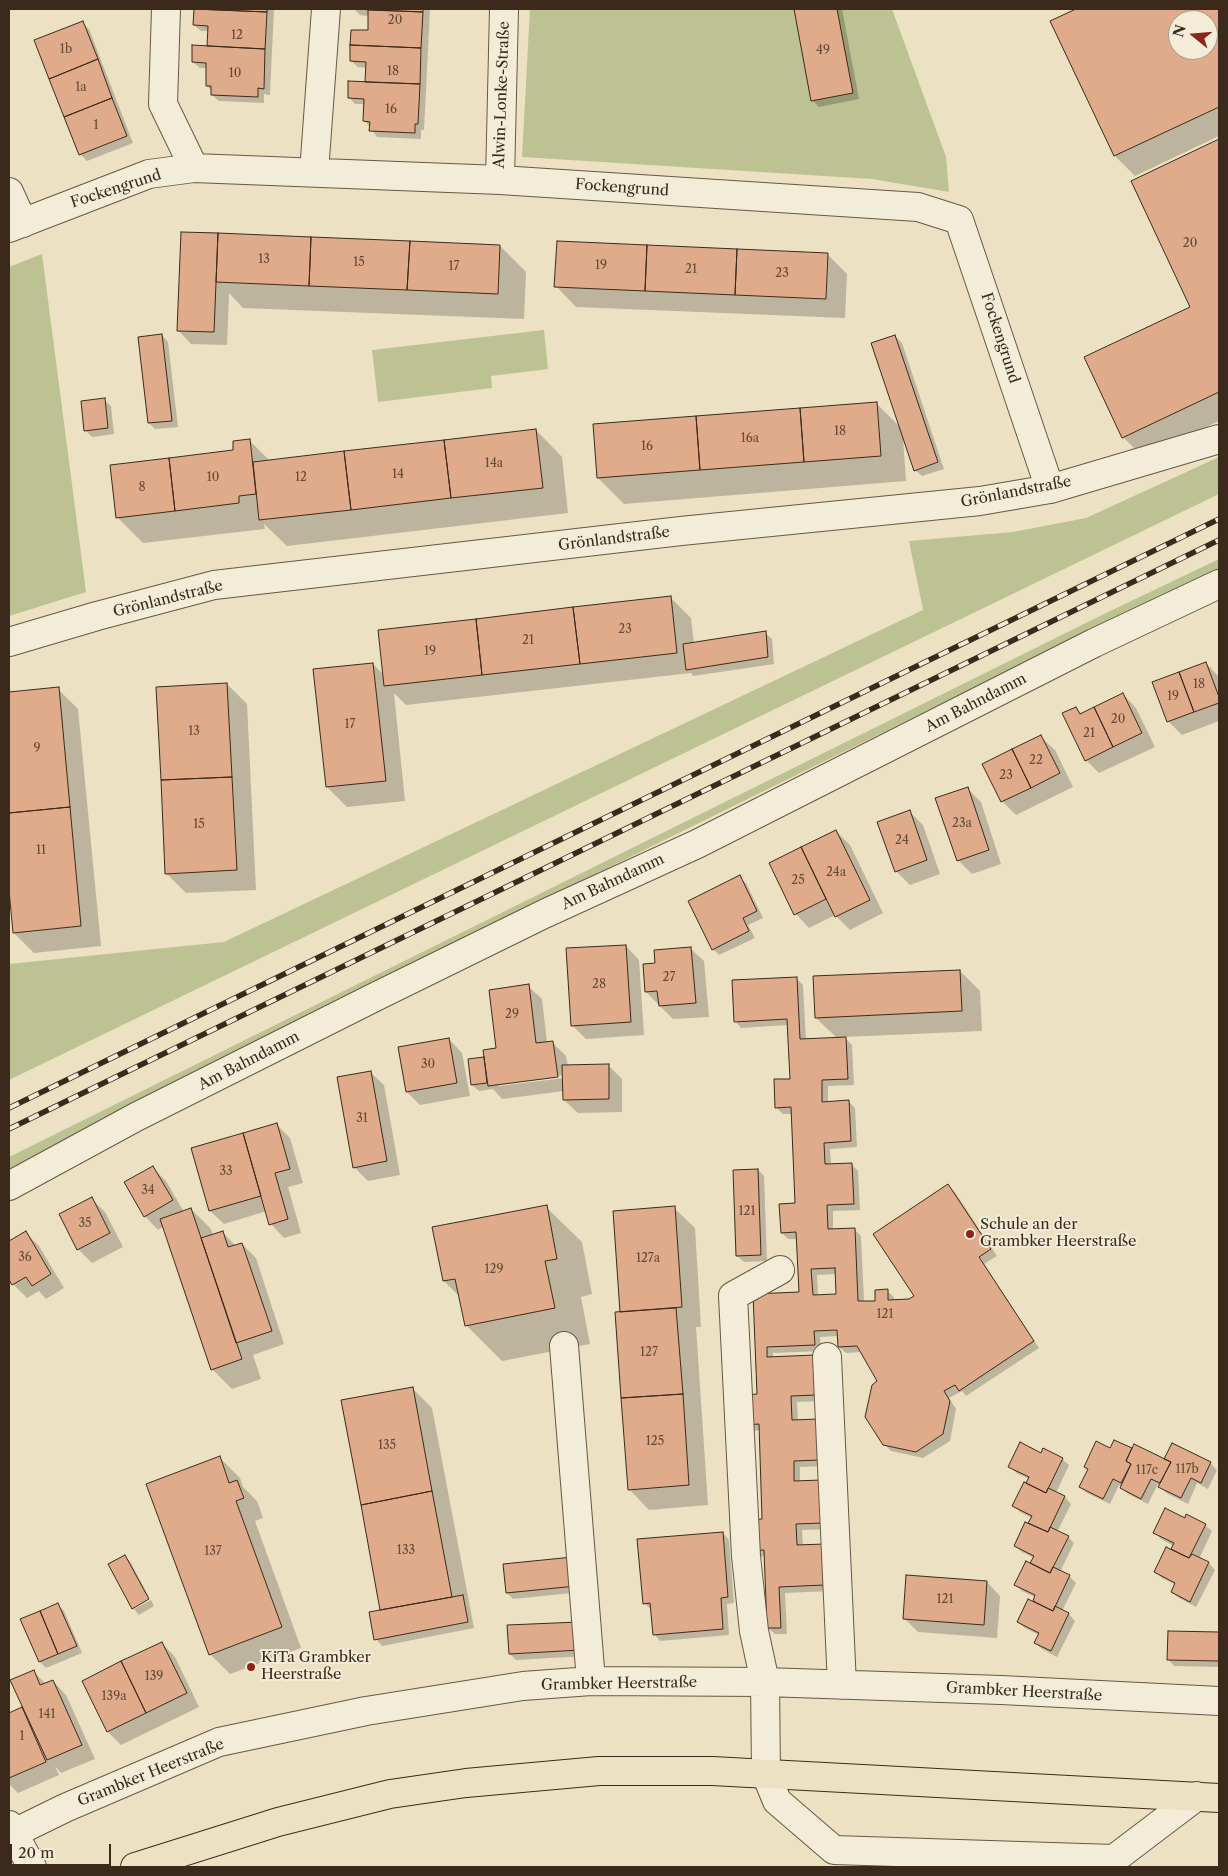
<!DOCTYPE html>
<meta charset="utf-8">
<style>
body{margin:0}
#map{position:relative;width:1228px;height:1876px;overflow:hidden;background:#ece2c3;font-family:"Libre Caslon Text",serif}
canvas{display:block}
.frame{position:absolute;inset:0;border:10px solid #3b2a1b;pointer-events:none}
.north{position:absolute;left:1168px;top:10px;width:50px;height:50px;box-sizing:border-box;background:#f3ecd8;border:1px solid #a99e8c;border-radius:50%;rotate:287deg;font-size:14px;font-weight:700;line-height:20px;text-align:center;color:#3b2a1b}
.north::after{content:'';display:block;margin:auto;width:18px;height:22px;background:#8f2418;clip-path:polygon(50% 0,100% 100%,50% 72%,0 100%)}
.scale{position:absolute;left:10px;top:1844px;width:101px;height:22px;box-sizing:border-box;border:2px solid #3b2a1b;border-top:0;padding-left:6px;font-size:15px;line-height:18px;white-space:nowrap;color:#3b2a1b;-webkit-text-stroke:4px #f3ecd8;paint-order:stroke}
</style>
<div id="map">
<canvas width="1228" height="1876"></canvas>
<div class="frame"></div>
<div class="north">N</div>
<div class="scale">20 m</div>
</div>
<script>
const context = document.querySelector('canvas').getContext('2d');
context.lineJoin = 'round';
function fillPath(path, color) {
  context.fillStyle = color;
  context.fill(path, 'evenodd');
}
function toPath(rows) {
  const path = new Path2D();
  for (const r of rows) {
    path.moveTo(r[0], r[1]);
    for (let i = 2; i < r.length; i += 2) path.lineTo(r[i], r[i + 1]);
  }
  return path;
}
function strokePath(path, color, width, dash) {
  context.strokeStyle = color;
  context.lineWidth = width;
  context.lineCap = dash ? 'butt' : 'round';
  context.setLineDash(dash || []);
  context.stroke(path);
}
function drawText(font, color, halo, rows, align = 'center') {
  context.font = font + ' "Libre Caslon Text",serif';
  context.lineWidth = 4;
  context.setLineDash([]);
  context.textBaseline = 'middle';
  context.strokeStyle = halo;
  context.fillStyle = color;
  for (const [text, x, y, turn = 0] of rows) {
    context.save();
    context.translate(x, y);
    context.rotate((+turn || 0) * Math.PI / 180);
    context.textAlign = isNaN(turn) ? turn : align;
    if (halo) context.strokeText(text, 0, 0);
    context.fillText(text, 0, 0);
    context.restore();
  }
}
fillPath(toPath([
 [530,9,892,9,946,157,949,192,872,179,522,157],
 [42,254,86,592,9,616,9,267],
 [544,330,548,369,491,376,492,388,378,402,372,350],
 [1219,457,1219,494,9,1080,9,964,224,942,923,610,909,541,1013,532,1086,518],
 [1219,559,1219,569,1109,621,488,927,9,1171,9,1157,1104,614]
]), '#bcc291');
fillPath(toPath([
 [195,9,274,9,270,95,264,94,264,103,219,101,212,95,212,91,207,86,207,68,200,68,193,62,208,47,209,31,201,31,194,25],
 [354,9,430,9,424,130,421,130,421,139,377,137,365,121,365,104,355,104,349,97,366,83,367,68,358,67,351,61,369,32,369,16,360,15],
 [795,9,842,9,859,99,819,107,812,100],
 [1079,9,1219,9,1219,136,1135,176,1115,156,1052,22],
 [1178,20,1208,20,1208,50,1178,50],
 [82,23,89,29,133,143,87,161,80,154],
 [1219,141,1219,421,1143,457,1123,437,1192,307,1133,182],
 [182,233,500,246,526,272,524,319,243,308,229,293,227,345,191,344,178,330],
 [827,254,847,274,845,318,576,307,556,286],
 [162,335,168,342,178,427,155,429,149,423],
 [895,336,902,343,944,469,922,476,915,470,903,438,906,481,624,504,598,478,876,403,900,427],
 [104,400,111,406,114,434,92,437,85,430],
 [536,430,562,457,568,513,287,546,264,524,265,529,143,543,117,517,235,451,250,441,270,461],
 [671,598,691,618,694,644,765,633,772,639,774,664,693,676,691,673,406,705,394,693,405,801,347,807,327,787,373,664,385,676],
 [1206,663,1219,677,1219,721,1182,735,1168,721],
 [227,684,247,704,256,890,186,893,166,873],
 [58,689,78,709,101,946,34,953,14,933,9,877,9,693],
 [1123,694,1136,708,1155,747,1099,773,1086,760,1076,708,1082,714],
 [1041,737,1055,750,1073,787,1016,815,1002,801],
 [967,788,981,802,1001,864,972,874,958,860],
 [910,812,923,825,940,874,910,885,896,871],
 [836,831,850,845,883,913,850,930,835,915,809,928,796,914,770,863],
 [739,877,746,883,763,918,748,925,755,938,719,955,713,949],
 [626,946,639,960,644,1035,586,1039,572,1025],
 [690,948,704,961,709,1017,673,1019,646,992,656,964],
 [960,971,980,991,982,1031,844,1037,852,1045,854,1085,828,1086,828,1103,849,1102,855,1108,857,1147,830,1149,831,1165,851,1164,858,1171,860,1210,833,1211,833,1230,854,1229,861,1236,864,1302,876,1302,887,1291,894,1297,894,1301,910,1300,916,1297,948,1186,955,1192,997,1256,984,1264,1039,1348,966,1396,962,1391,949,1398,956,1409,950,1441,923,1458,891,1451,884,1444,879,1382,862,1352,846,1353,839,1347,839,1336,820,1337,821,1351,773,1353,773,1358,823,1401,797,1402,798,1421,826,1466,800,1467,800,1482,829,1529,802,1530,803,1546,831,1591,785,1593,787,1634,775,1634,768,1628,766,1556,758,1557,764,1520,760,1430,753,1431,746,1424,758,1396,754,1295,800,1293,798,1239,788,1239,782,1233,796,1204,792,1114,783,1114,776,1107,791,1080,788,1025,741,1028,735,1021,797,979,803,985,806,1040,838,1039,816,1018],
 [836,1274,837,1295,818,1296,817,1275],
 [528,986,542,999,547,1043,553,1043,566,1056,568,1066,608,1065,622,1079,622,1112,578,1113,564,1100,564,1091,502,1099,493,1089,479,1091,472,1085,470,1060,486,1058,497,1049],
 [564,1075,564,1078,499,1086,499,1083],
 [449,1039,462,1053,470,1096,420,1105,407,1092],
 [370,1072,384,1085,400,1175,368,1181,354,1167],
 [276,1124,290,1138,303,1183,288,1187,301,1233,284,1238,271,1224,267,1211,224,1224,210,1211,192,1149],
 [153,1168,166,1181,184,1212,191,1209,211,1229,213,1235,222,1232,236,1246,242,1244,256,1258,284,1344,253,1355,261,1379,232,1389,212,1369,164,1226,158,1230,145,1216],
 [758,1170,764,1176,767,1261,744,1262,737,1256],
 [92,1199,105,1212,123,1247,92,1263,78,1249,61,1214],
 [546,1207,582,1242,592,1294,581,1297,590,1344,502,1361,466,1325,460,1297,444,1281,434,1228],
 [674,1208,695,1228,701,1327,696,1327,708,1505,649,1510,629,1489,622,1313],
 [26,1233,39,1246,64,1288,46,1299,39,1291,27,1298,13,1284,9,1277,9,1243],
 [412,1388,432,1408,474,1628,382,1646,376,1639,381,1611,342,1401],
 [1115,1441,1133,1450,1165,1461,1173,1445,1210,1463,1217,1470,1208,1489,1197,1483,1188,1504,1166,1493,1158,1484,1148,1504,1128,1494,1119,1485,1110,1504,1087,1493,1080,1487,1088,1470,1085,1467,1110,1450],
 [1042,1454,1062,1459,1069,1465,1056,1493,1065,1497,1071,1504,1057,1532,1068,1537,1074,1543,1060,1572,1069,1576,1076,1583,1062,1611,1069,1614,1075,1621,1057,1657,1042,1649,1035,1643,1039,1635,1025,1628,1018,1622,1033,1603,1035,1597,1022,1591,1016,1585,1034,1558,1022,1552,1015,1546,1032,1518,1020,1512,1014,1506,1030,1479,1016,1473,1010,1466],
 [220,1458,240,1478,243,1487,257,1501,263,1518,255,1521,301,1648,230,1674,210,1654],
 [1185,1520,1205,1525,1212,1531,1199,1559,1209,1563,1215,1570,1196,1607,1179,1598,1172,1592,1176,1585,1162,1578,1155,1572,1174,1546,1161,1539,1155,1533],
 [723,1533,729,1540,734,1603,727,1604,729,1635,660,1641,654,1634,652,1610,644,1603],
 [125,1557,131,1563,149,1597,133,1607,133,1609,109,1565],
 [573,1558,582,1592,513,1599,507,1593],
 [987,1582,1000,1596,997,1638,918,1632,905,1619],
 [151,1600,154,1606,139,1615,134,1609],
 [58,1605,64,1611,82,1653,46,1668,40,1662],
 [579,1623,586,1656,516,1660,510,1654],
 [1169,1633,1219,1634,1219,1667,1174,1666,1168,1659],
 [162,1643,175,1657,199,1707,121,1745,108,1732],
 [33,1671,46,1684,53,1681,66,1695,95,1759,61,1773,55,1766,59,1775,18,1793,9,1784,9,1714,24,1708]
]), '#0003');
const building = toPath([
 [194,9,267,9,267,12,194,9],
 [194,9,267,12,265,49,207,46,208,26,193,25,194,9],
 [352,9,423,9,423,12,352,9],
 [794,9,837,9,853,93,811,101,794,9],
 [1076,9,1219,9,1219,107,1114,156,1050,21,1076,9],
 [1178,20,1208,20,1208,50,1178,50,1178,20],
 [368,10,423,12,421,48,350,45,351,30,368,30,368,10],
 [83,21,98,59,49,79,34,40,83,21],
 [192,45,265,49,264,89,258,88,258,97,211,95,211,86,206,86,206,63,192,62,192,45],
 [350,45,421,48,420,84,365,82,366,62,350,61,350,45],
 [98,59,112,98,64,117,49,79,98,59],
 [348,81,420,84,418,124,415,124,415,133,369,131,370,122,363,121,364,99,348,98,348,81],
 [112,98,127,136,79,155,64,117,112,98],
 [1219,139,1219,392,1122,438,1084,357,1190,307,1131,181,1219,139],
 [181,232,218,233,214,332,177,331,181,232],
 [218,233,311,237,309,286,216,282,218,233],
 [311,237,410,241,407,290,309,286,311,237],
 [410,241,500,245,498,294,407,290,410,241],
 [557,241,647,245,645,291,554,287,557,241],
 [647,245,737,249,735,295,645,291,647,245],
 [737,249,828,253,826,299,735,295,737,249],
 [162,334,172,421,148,423,138,337,162,334],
 [895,335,938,462,914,471,871,343,895,335],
 [105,398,108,428,84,431,81,401,105,398],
 [877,402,881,456,804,462,800,408,877,402],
 [800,408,804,462,700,470,696,416,800,408],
 [696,416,700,470,597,478,593,424,696,416],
 [536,429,543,488,451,498,444,440,536,429],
 [250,439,256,494,239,496,239,503,175,511,169,458,233,450,233,441,250,439],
 [444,440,451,498,351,510,344,451,444,440],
 [344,451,351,510,259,520,253,462,344,451],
 [169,458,175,511,116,518,110,465,169,458],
 [671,596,677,653,580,664,573,607,671,596],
 [573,607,580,664,482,675,476,619,573,607],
 [476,619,482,675,384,686,378,630,476,619],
 [766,631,768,657,686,670,683,644,766,631],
 [1206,662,1219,697,1219,703,1194,712,1179,672,1206,662],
 [373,663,386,781,326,787,313,669,373,663],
 [1179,672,1194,712,1167,722,1152,682,1179,672],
 [227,683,232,777,161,780,156,687,227,683],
 [59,687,70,807,9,813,9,692,59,687],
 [1123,693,1142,733,1113,747,1094,707,1123,693],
 [1076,707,1080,714,1094,707,1113,747,1085,761,1062,713,1076,707],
 [1041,735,1060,773,1031,788,1012,749,1041,735],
 [1012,749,1031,788,1001,802,982,764,1012,749],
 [232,777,237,870,165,874,161,780,232,777],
 [968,787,989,850,957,861,935,798,968,787],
 [70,807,81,926,13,933,9,890,9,813,70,807],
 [910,810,927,860,895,872,877,822,910,810],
 [836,830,870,900,835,917,801,847,836,830],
 [801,847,826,899,794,915,769,863,801,847],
 [740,875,757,911,743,918,749,931,712,950,688,901,740,875],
 [626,945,631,1022,571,1026,566,948,626,945],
 [691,947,696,1003,659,1006,657,991,645,992,643,964,655,963,654,950,691,947],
 [960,970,962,1011,815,1018,813,976,960,970],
 [797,977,800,1039,846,1037,848,1079,822,1080,822,1102,849,1100,851,1141,824,1143,825,1164,852,1163,854,1204,827,1205,828,1229,855,1228,858,1301,875,1301,875,1290,888,1289,888,1300,909,1299,914,1296,873,1234,948,1184,991,1249,979,1257,1034,1341,959,1391,955,1385,944,1391,950,1401,943,1434,916,1452,883,1445,865,1417,872,1385,877,1381,857,1346,838,1347,837,1330,814,1331,815,1345,767,1347,767,1357,815,1355,817,1395,791,1396,792,1420,818,1419,820,1460,794,1461,794,1481,821,1480,823,1523,796,1524,797,1545,824,1544,825,1585,779,1587,781,1628,767,1628,764,1550,750,1551,749,1520,762,1519,759,1424,745,1425,744,1395,757,1394,753,1294,799,1292,796,1232,781,1233,779,1204,795,1203,791,1107,775,1108,774,1079,790,1079,788,1040,787,1019,734,1022,732,980,797,977],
 [835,1268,836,1294,813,1295,811,1269,835,1268],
 [529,984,536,1043,553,1041,558,1077,488,1086,483,1050,496,1048,489,990,529,984],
 [449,1038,457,1083,406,1092,398,1047,449,1038],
 [484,1057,487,1083,471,1085,468,1059,484,1057],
 [609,1064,609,1099,563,1100,562,1065,609,1064],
 [371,1071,387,1161,353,1168,337,1077,371,1071],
 [277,1123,290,1169,275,1173,288,1219,269,1225,243,1133,277,1123],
 [243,1133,261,1196,209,1211,191,1148,243,1133],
 [153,1166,173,1200,144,1217,124,1182,153,1166],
 [758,1169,761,1255,736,1256,733,1170,758,1169],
 [92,1197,110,1233,77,1250,59,1214,92,1197],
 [547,1205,557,1259,545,1261,555,1308,465,1326,455,1279,443,1281,432,1227,547,1205],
 [675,1206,682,1307,620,1312,613,1211,675,1206],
 [191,1208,242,1359,211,1370,160,1219,191,1208],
 [26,1231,51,1274,32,1286,26,1277,12,1285,9,1280,9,1241,26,1231],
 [223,1231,228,1247,242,1243,272,1331,236,1343,201,1238,223,1231],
 [676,1308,683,1394,621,1398,615,1312,676,1308],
 [413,1387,432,1491,361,1505,341,1400,413,1387],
 [683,1394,689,1485,628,1490,621,1398,683,1394],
 [1114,1440,1132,1448,1126,1461,1131,1464,1121,1483,1113,1479,1103,1499,1079,1487,1088,1469,1084,1467,1096,1441,1110,1448,1114,1440],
 [1020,1442,1041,1453,1043,1448,1063,1458,1046,1493,1026,1483,1029,1477,1008,1467,1020,1442],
 [1172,1443,1211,1462,1201,1483,1191,1478,1181,1498,1158,1487,1171,1462,1164,1459,1172,1443],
 [1134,1444,1171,1462,1160,1483,1151,1479,1141,1499,1120,1488,1131,1464,1126,1461,1134,1444],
 [220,1456,229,1483,237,1480,244,1498,236,1501,282,1627,209,1655,146,1484,220,1456],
 [1024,1482,1046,1493,1048,1488,1065,1496,1048,1532,1028,1523,1032,1516,1012,1506,1024,1482],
 [432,1491,452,1597,380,1610,361,1505,432,1491],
 [1165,1508,1185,1518,1186,1514,1206,1524,1189,1558,1171,1549,1174,1543,1153,1533,1165,1508],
 [1025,1522,1048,1532,1050,1527,1069,1536,1050,1573,1030,1563,1034,1556,1014,1546,1025,1522],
 [723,1532,728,1597,721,1598,723,1629,653,1635,650,1603,643,1604,637,1539,723,1532],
 [1166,1547,1189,1558,1192,1554,1209,1562,1190,1602,1171,1592,1175,1583,1154,1572,1166,1547],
 [125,1555,149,1599,132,1609,108,1564,125,1555],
 [573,1557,576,1586,506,1593,503,1564,573,1557],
 [1026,1561,1050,1573,1053,1567,1070,1575,1053,1611,1033,1601,1035,1595,1014,1585,1026,1561],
 [906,1575,987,1581,984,1625,903,1619,906,1575],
 [463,1595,468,1622,374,1640,369,1612,463,1595],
 [1028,1599,1053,1611,1055,1606,1069,1613,1051,1651,1034,1643,1039,1633,1017,1622,1028,1599],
 [58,1603,77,1646,58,1654,40,1611,58,1603],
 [40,1611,58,1654,39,1662,20,1619,40,1611],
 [579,1622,580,1650,509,1654,507,1625,579,1622],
 [1168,1631,1219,1632,1219,1661,1167,1660,1168,1631],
 [162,1642,187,1693,146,1713,121,1661,162,1642],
 [121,1661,146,1713,107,1732,82,1681,121,1661],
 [34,1670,40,1685,53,1680,82,1745,47,1760,10,1680,34,1670],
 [22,1707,46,1762,9,1778,9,1713,22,1707]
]);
fillPath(building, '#dfab8b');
strokePath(building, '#3b2a1b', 1);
const minor = toPath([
 [166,9,163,104,194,168],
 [314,172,326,9],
 [500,180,504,9],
 [9,192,23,223],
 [9,228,149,174,194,168,500,180,918,207,959,220,1050,489],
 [9,642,97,616,214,585,681,531,980,501,1050,489,1219,439],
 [9,1186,136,1117,377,996,544,914,697,844,1094,643,1219,584],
 [780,1270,733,1296,746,1556,754,1631,765,1682,766,1774,777,1801,834,1850,1114,1859,1197,1796],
 [564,1346,591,1681],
 [827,1357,842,1685],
 [9,1825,32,1867],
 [14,1833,65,1808,219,1742,366,1711,523,1686,591,1681,765,1682,1001,1690,1219,1701]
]);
const major = toPath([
 [135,1867,278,1822,390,1794,466,1783,599,1771,712,1771,1219,1798]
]);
strokePath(minor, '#675845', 30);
strokePath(major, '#3b2a1b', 30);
strokePath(minor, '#f3ecd8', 28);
strokePath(major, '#ece2c3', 28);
const rail = toPath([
 [9,1108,1219,519],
 [9,1129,1219,540]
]);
strokePath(rail, '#3b2a1b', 5.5);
strokePath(rail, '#f3ecd8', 4, [11]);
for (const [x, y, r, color] of [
 [970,1234,5,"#8f2418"],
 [251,1667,5,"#8f2418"]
]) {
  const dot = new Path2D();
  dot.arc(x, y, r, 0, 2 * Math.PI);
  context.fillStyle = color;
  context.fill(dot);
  strokePath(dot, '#f3ecd8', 2);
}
drawText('12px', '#644a37', null, [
 ["20",395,21],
 ["12",237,36],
 ["1b",66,50],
 ["49",823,51],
 ["18",393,72],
 ["10",235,74],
 ["1a",81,88],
 ["16",391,110],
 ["1",96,126],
 ["20",1190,244],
 ["13",264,260],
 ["15",359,263],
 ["19",601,266],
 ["17",454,267],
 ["21",691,270],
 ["23",782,274],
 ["18",840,432],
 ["16a",750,439],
 ["16",647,447],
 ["14a",494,464],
 ["14",398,475],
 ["10",213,478],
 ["12",301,478],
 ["8",142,488],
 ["23",625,630],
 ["21",528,641],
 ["19",430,652],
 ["18",1199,685],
 ["19",1173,697],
 ["20",1118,720],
 ["17",350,725],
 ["13",194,732],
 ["21",1089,734],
 ["9",37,749],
 ["22",1036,761],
 ["23",1006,776],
 ["23a",962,824],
 ["15",199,825],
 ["24",902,841],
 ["11",41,851],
 ["24a",836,873],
 ["25",798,881],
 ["27",669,978],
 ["28",599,985],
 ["29",512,1015],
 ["30",428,1065],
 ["31",362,1119],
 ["33",226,1172],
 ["34",148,1191],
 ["121",747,1212],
 ["35",85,1224],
 ["36",25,1258],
 ["127a",648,1259],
 ["129",494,1270],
 ["121",885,1315],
 ["127",649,1353],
 ["125",655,1442],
 ["135",387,1446],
 ["117b",1187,1470],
 ["117c",1147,1471],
 ["133",406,1551],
 ["137",213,1552],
 ["121",945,1600],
 ["139",154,1677],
 ["139a",114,1697],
 ["141",47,1715],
 ["1",22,1737]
]);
drawText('15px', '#3b2a1b', '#f3ecd8', [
 ["Alwin-Lonke-Straße",502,95,-88],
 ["Fockengrund",622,188,4],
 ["Fockengrund",116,189,-18],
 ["Fockengrund",1000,338,72],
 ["Grönlandstraße",1016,492,-11],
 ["Grönlandstraße",614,539,-7],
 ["Grönlandstraße",168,599,-14],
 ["Am Bahndamm",976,703,-27],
 ["Am Bahndamm",613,882,-25],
 ["Am Bahndamm",249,1061,-27],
 ["Grambker Heerstraße",619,1684,-1],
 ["Grambker Heerstraße",1024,1692,3],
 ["Grambker Heerstraße",151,1773,-22]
]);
drawText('15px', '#3b2a1b', '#f3ecd8', [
 ["Schule an der",980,1225],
 ["Grambker Heerstraße",980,1242],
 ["KiTa Grambker",261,1658],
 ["Heerstraße",261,1675]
], 'left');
</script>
